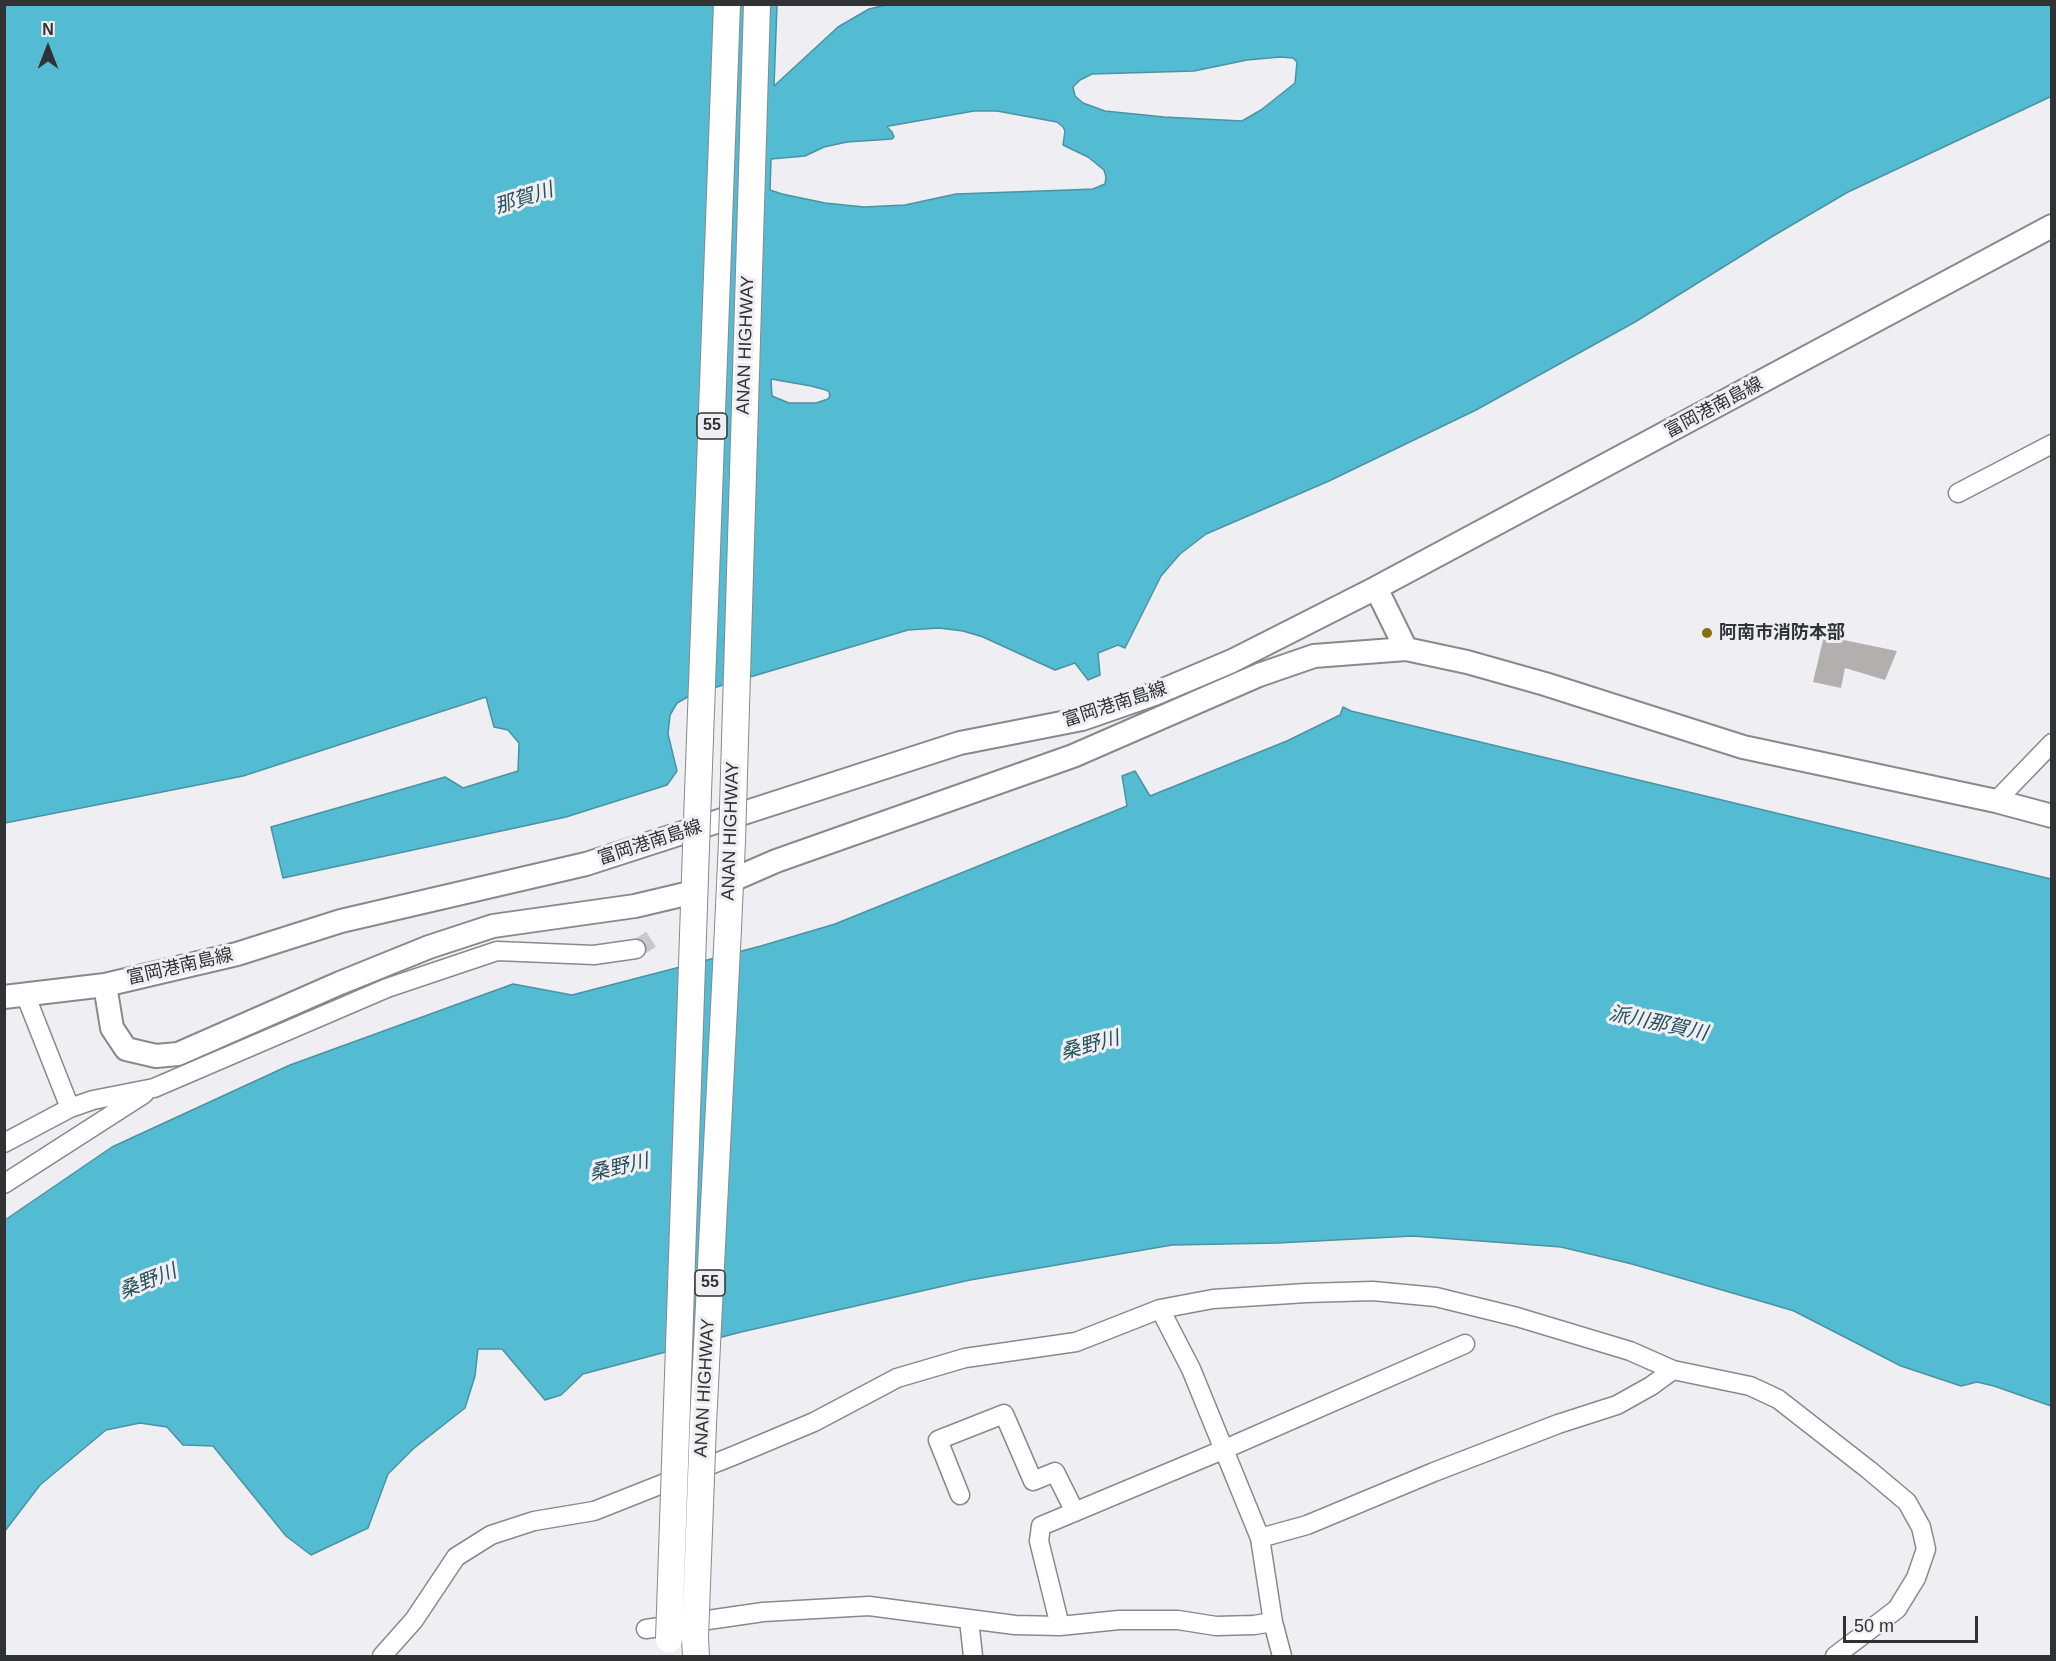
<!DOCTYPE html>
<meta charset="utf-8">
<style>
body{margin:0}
#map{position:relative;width:2056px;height:1661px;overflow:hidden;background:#efeff3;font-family:Arial,sans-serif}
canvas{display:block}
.frame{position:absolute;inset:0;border:6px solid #313233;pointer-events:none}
.north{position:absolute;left:18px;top:18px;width:60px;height:60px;-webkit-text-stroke:4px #efeff3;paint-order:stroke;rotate:0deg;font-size:16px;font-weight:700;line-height:24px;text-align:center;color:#313233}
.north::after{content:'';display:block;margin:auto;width:21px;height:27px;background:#313233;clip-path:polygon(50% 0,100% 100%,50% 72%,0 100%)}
.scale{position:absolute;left:1843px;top:1616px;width:135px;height:27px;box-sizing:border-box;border:3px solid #313233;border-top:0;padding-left:8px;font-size:18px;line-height:21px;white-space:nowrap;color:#313233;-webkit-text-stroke:4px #efeff3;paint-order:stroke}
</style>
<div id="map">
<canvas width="2056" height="1661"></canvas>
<div class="frame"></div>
<div class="north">N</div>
<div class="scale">50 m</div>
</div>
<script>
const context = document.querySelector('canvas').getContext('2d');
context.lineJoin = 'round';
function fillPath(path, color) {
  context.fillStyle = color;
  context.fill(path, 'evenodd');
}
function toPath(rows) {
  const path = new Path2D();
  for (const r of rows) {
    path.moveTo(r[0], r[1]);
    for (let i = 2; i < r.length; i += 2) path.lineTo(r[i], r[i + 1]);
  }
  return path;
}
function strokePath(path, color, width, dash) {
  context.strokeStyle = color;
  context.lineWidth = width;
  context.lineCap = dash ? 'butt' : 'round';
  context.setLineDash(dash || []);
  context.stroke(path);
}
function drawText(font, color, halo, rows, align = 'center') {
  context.font = font + ' Arial,"Noto Sans JP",sans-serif';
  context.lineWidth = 6;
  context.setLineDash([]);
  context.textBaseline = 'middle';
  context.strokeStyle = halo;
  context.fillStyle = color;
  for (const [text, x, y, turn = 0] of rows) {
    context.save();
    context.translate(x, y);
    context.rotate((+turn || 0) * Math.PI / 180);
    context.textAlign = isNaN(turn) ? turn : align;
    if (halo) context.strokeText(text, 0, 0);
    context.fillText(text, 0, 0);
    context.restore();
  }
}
const water = toPath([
 [2051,4,2052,96,1848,192,1773,236,1635,322,1476,410,1329,481,1206,534,1180,554,1161,576,1125,648,1118,645,1098,653,1100,675,1088,680,1075,663,1055,670,983,637,963,631,939,628,908,630,693,694,677,703,670,715,668,734,677,771,667,785,566,817,283,878,271,827,445,777,463,788,518,771,519,743,508,730,494,727,486,697,243,776,5,823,4,5,777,5,774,86,838,27,869,9,886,5,2051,4],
 [1280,57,1293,58,1297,62,1295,83,1261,110,1242,121,1164,117,1105,111,1083,103,1075,96,1073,87,1080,80,1092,74,1194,71,1247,60,1280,57],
 [974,111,997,111,1057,122,1063,127,1065,131,1063,145,1088,157,1104,170,1106,177,1105,184,1093,189,1069,190,956,194,905,205,864,207,825,203,782,194,770,190,771,159,805,156,824,147,847,142,892,139,894,137,892,132,887,127,889,126,974,111],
 [771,379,811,386,826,390,829,392,830,396,828,399,816,403,789,403,772,396,771,379],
 [1343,707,1351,711,2051,879,2051,1406,1994,1386,1977,1382,1961,1386,1901,1366,1794,1311,1774,1305,1632,1264,1561,1247,1413,1236,1278,1243,1172,1245,970,1280,741,1332,583,1374,561,1395,545,1400,502,1349,478,1349,475,1376,465,1408,413,1449,388,1474,368,1528,311,1555,286,1536,213,1446,183,1445,167,1427,140,1423,106,1430,40,1485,5,1531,5,1220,112,1147,290,1065,513,984,572,995,761,946,835,924,1127,806,1122,776,1135,771,1150,796,1287,741,1340,715,1343,707]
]);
fillPath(water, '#53bcd3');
strokePath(water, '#4993a3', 1.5);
fillPath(toPath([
 [1824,636,1897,651,1885,680,1845,668,1841,688,1813,682]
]), '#b3afae');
strokePath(toPath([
 [636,949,653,938]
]), '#c9c9cd', 18, [18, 9]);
const minor = toPath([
 [1958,493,2052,444],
 [1996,801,2052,743],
 [25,994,70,1108],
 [4,1143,70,1108,93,1100,154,1088,387,988,497,951,594,955,636,949],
 [4,1184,144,1094],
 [1160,1309,1191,1369,1260,1538,1273,1622,1282,1656],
 [960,1495,938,1440,1004,1414,1033,1481,1055,1472,1075,1512],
 [1260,1538,1307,1525,1434,1472,1558,1424,1617,1405,1651,1386,1673,1370],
 [969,1620,973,1656],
 [1060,1626,1039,1541,1041,1526,1225,1449,1465,1344],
 [646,1629,763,1612,869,1606,1015,1625,1060,1626,1119,1620,1178,1620,1216,1626,1254,1625,1273,1622],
 [382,1656,414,1620,456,1557,491,1535,534,1521,594,1511,733,1456,814,1422,897,1378,965,1358,1076,1342,1160,1309,1213,1299,1306,1293,1373,1291,1436,1297,1517,1317,1630,1351,1673,1370,1750,1386,1778,1399,1869,1470,1907,1502,1921,1527,1926,1549,1916,1578,1897,1609,1835,1656]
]);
const major = toPath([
 [1376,588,1406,649],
 [730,881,776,861,1073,756,1259,675,1314,656,1406,649,1467,662,1545,684,1743,747,1996,801,2052,816],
 [105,985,112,1028,126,1049,156,1056,178,1054,340,983,429,947,493,926,635,906,694,892],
 [4,997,105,985,237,954,341,921,586,864,960,743,1082,719,1154,694,1232,661,1376,588,2052,226]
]);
const highway = toPath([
 [728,928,732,841],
 [693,935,696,847],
 [695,1638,696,1656]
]);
strokePath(minor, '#88898c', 21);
strokePath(major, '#88898c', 26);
strokePath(highway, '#88898c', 28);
strokePath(minor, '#fff', 18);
strokePath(major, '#fff', 22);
strokePath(highway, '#fff', 26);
const highwayBridge = toPath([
 [732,841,757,4],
 [696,847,727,4],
 [695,1638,703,1424,728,928],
 [669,1639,693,935]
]);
strokePath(highwayBridge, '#88898c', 28, []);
strokePath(highwayBridge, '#fff', 26);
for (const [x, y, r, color] of [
 [1707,633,6,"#886e0d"]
]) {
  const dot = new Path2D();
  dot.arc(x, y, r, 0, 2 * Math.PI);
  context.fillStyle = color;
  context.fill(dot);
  strokePath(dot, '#efeff3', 2);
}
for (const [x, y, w] of [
 [712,426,30],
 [710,1283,30]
]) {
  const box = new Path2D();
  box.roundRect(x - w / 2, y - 13, w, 26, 4.5);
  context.fillStyle = '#efeff3';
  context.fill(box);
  strokePath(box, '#313233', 1.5);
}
drawText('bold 16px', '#313233', null, [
 ["55",712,426],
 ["55",710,1283]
]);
drawText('18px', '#313233', '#efeff3', [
 ["ANAN HIGHWAY",746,345,-88],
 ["富岡港南島線",1714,408,-28],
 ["富岡港南島線",1115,705,-18],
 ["ANAN HIGHWAY",731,831,-88],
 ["富岡港南島線",650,843,-18],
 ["富岡港南島線",180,967,-13],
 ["ANAN HIGHWAY",705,1388,-87]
]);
drawText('bold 18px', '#313233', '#efeff3', [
 ["阿南市消防本部",1719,633]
], 'left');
drawText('italic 20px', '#24515c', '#efeff3', [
 ["那賀川",524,199,-18],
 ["派川那賀川",1658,1024,12],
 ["桑野川",1090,1046,-15],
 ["桑野川",619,1168,-13],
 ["桑野川",148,1282,-22]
]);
</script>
